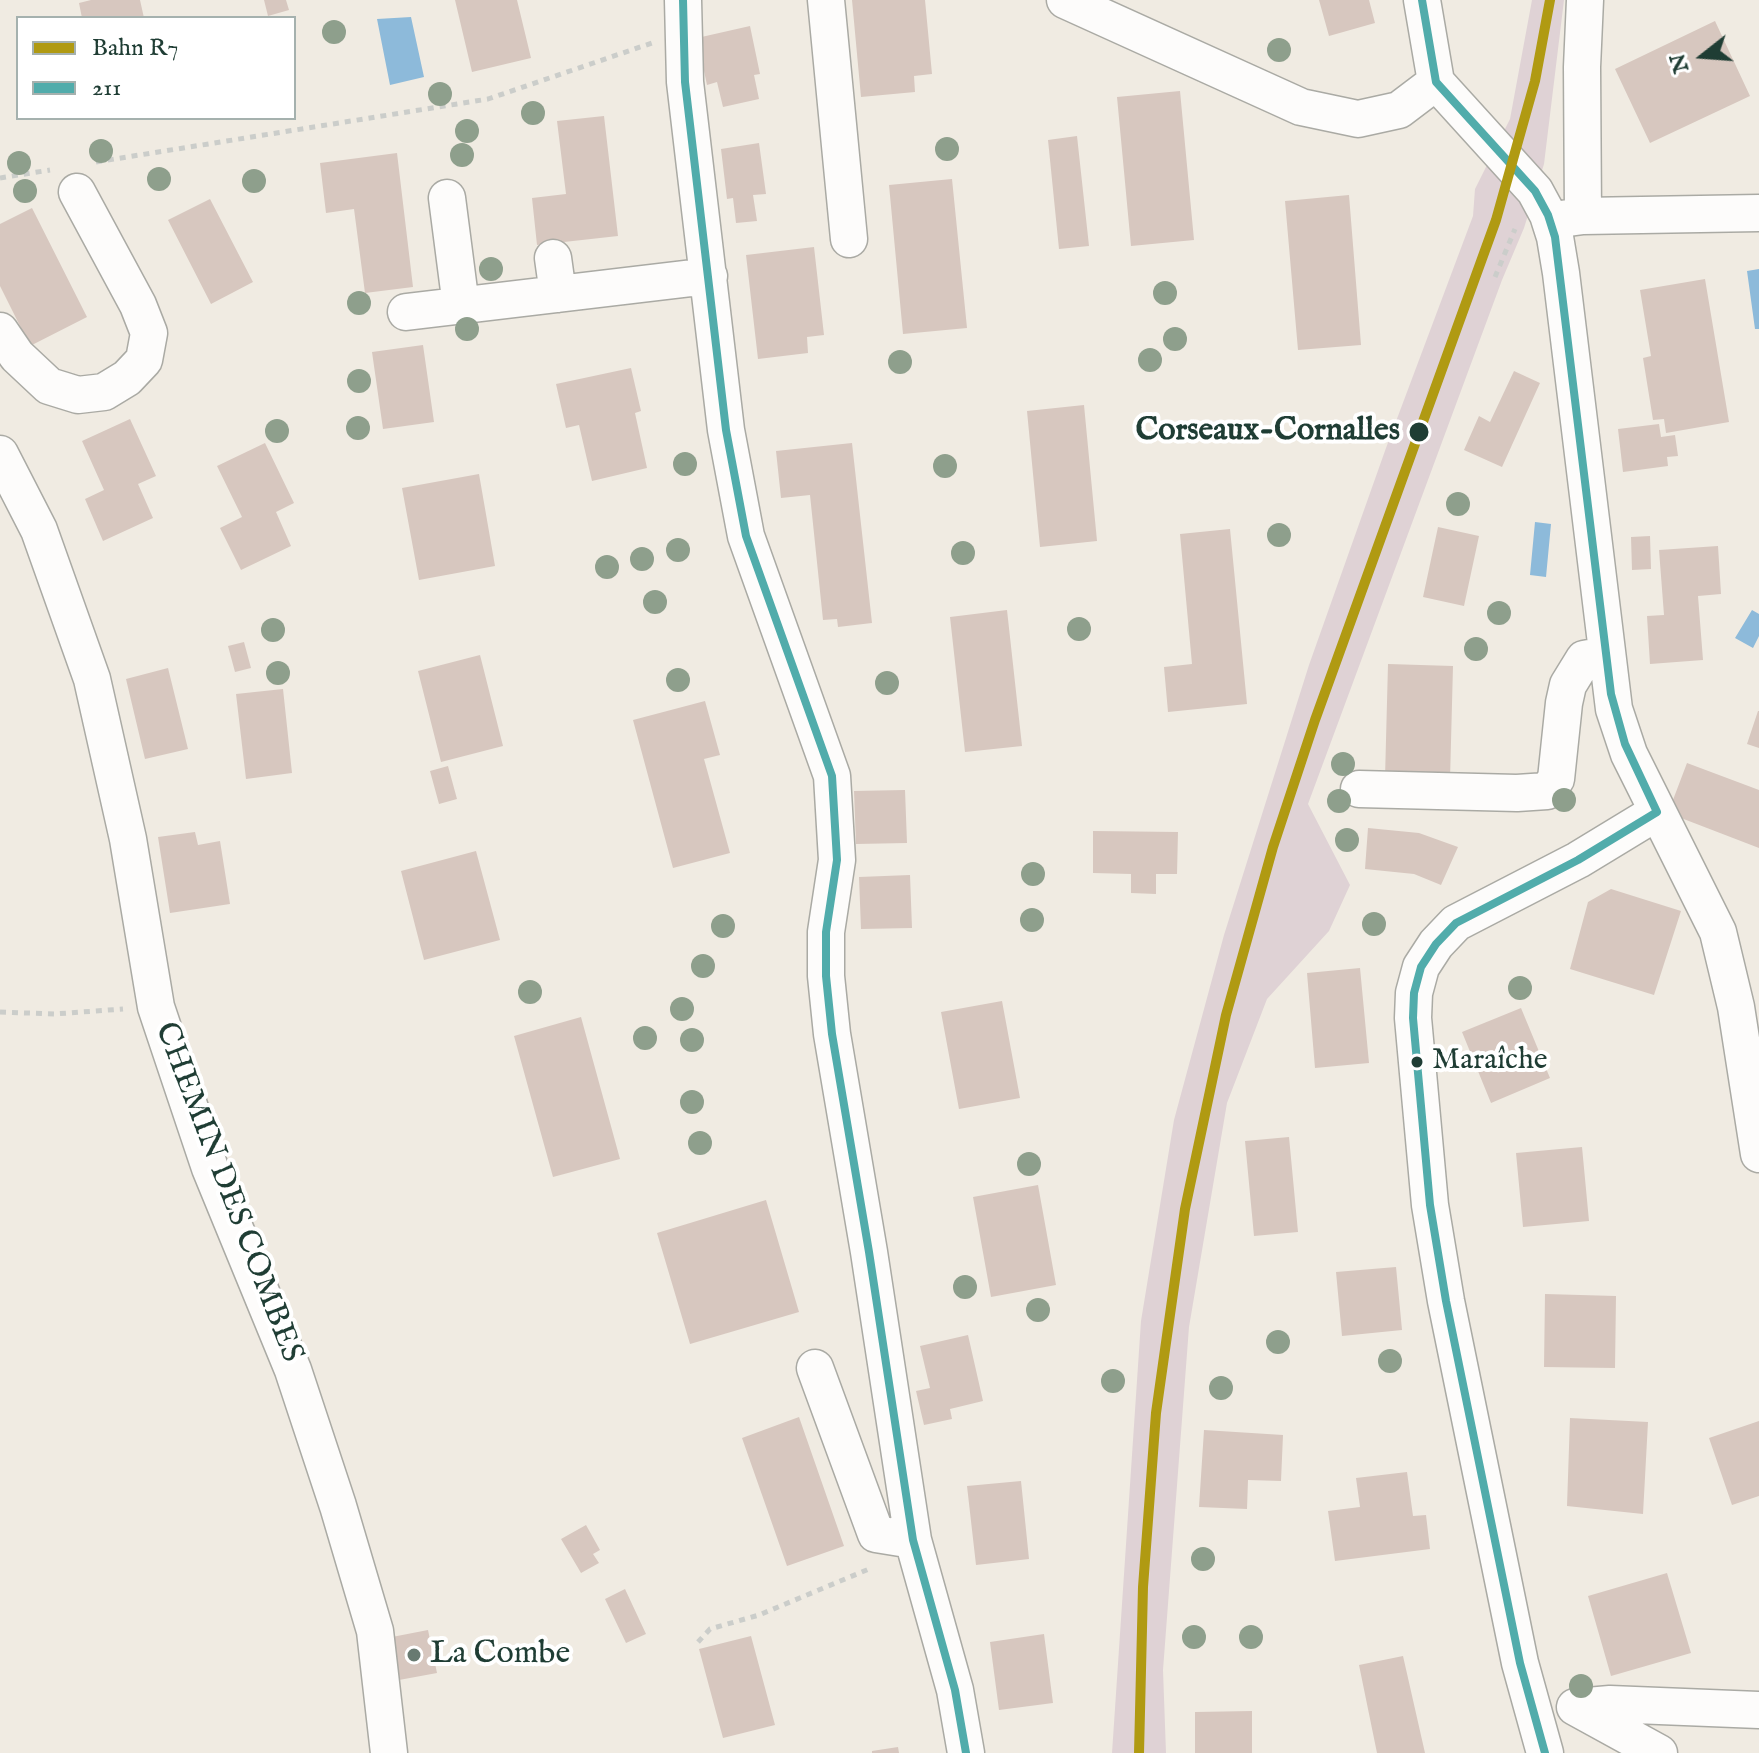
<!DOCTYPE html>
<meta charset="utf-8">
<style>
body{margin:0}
#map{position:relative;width:1759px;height:1753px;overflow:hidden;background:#f0ebe2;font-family:"IM FELL English",serif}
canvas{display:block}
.legend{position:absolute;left:16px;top:16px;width:280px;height:104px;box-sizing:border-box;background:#fff;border:2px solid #a5b1ae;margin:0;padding:10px 14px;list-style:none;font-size:24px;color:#1f3d34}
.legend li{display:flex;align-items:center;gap:16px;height:40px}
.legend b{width:40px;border:2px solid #a5b1ae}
.north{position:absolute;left:1663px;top:16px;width:80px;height:80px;-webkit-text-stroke:6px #fff;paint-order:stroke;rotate:253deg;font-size:22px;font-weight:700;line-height:32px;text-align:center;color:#1f3d34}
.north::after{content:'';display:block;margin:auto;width:28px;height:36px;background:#1f3d34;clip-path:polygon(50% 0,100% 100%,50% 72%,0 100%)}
</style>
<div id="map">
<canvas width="1759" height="1753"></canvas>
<ul class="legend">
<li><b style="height:10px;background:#b09a12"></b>Bahn R7</li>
<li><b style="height:10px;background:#51acab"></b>211</li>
</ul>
<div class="north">N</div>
</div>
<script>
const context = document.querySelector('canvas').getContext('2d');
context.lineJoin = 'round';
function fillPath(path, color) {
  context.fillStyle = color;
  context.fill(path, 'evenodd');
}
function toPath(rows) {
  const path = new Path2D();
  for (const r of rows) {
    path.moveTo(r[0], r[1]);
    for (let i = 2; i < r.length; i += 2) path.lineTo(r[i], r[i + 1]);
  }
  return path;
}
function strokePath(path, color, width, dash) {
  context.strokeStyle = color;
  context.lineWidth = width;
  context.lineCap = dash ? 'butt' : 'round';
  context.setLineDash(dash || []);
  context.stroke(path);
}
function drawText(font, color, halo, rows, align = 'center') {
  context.font = font + ' "IM FELL English",serif';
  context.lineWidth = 8;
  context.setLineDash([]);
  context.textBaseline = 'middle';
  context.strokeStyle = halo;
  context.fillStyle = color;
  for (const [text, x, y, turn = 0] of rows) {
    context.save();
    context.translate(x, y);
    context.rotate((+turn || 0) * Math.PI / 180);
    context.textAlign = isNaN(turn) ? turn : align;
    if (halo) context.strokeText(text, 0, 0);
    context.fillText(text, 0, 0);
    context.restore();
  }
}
fillPath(toPath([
 [1532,0,1564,0,1544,164,1524,228,1502,280,1308,804,1350,885,1329,931,1267,999,1227,1103,1189,1327,1163,1670,1166,1753,1112,1753,1141,1321,1174,1120,1224,935,1309,665,1386,448,1473,216,1475,189,1510,119]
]), '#dfd2d5');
fillPath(toPath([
 [411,17,424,77,390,85,377,19],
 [1759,269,1759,329,1755,329,1747,271],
 [1535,522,1551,524,1546,577,1530,575],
 [1752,610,1759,614,1759,636,1753,648,1735,638]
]), '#8dbada');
fillPath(toPath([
 [91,0,140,0,144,18,82,18,79,3],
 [264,0,286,0,289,10,268,16],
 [455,0,517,0,531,58,472,72],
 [852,0,925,0,932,74,914,76,915,92,861,97],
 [1319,0,1369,0,1375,23,1329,36],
 [1715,21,1750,96,1650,143,1615,69],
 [750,26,760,74,754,75,759,99,723,107,717,82,707,85,697,38],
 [1180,91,1194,240,1131,246,1117,97],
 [604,116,618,236,537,245,532,198,566,194,557,121],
 [1077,136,1089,246,1059,249,1048,140],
 [759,143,766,194,753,195,757,221,736,223,733,198,727,199,721,149],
 [397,153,413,287,365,293,354,209,326,213,320,163],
 [952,179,967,328,903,334,889,185],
 [1349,195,1361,345,1298,350,1285,201],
 [210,199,253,282,211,304,168,220],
 [32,208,87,317,30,346,0,286,0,224],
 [814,247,824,335,807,337,808,353,758,359,746,255],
 [1705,279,1729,422,1666,433,1664,419,1653,420,1643,358,1651,356,1640,290],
 [423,345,434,422,383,429,372,352],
 [631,368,641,411,635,413,647,468,592,481,579,425,566,428,556,384],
 [1514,371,1540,383,1502,467,1464,450,1479,416,1490,422],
 [1084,405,1097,541,1040,547,1027,411],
 [130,419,156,476,138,484,153,518,103,541,85,499,104,490,82,441],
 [1659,424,1661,437,1675,435,1678,456,1667,457,1668,466,1623,472,1618,429],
 [265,443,294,503,276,512,291,546,241,570,220,528,242,517,217,466],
 [852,443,872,623,838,627,837,619,823,620,810,495,781,498,776,451],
 [479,474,495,566,419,580,402,488],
 [1438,527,1479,536,1464,606,1423,597],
 [1230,529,1247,704,1168,712,1164,667,1192,664,1180,534],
 [1650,536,1651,569,1632,570,1631,537],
 [1718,546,1721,594,1698,596,1703,660,1650,664,1647,616,1664,615,1659,550],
 [1007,610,1022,746,965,752,950,617],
 [244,642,251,668,235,672,228,646],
 [480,655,503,746,441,762,418,671],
 [1388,664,1453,666,1450,780,1385,778],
 [168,668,188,749,145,759,126,679],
 [283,689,292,773,246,779,236,694],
 [705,701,720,755,704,759,730,853,673,868,633,720],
 [1758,711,1759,711,1759,748,1747,744],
 [1687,763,1759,790,1759,848,1668,813],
 [448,766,457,799,439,804,430,771],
 [905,790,907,843,856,844,854,791],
 [1368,828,1419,833,1458,847,1441,885,1414,874,1365,869],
 [1093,831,1178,832,1177,874,1156,874,1156,894,1131,893,1131,874,1093,873],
 [195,832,198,845,220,841,230,904,170,913,158,837],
 [476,851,500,940,424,960,401,871],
 [910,875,912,928,861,929,859,877],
 [1611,889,1681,911,1654,995,1570,969,1588,902],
 [1360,968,1369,1063,1315,1068,1307,973],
 [1002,1001,1020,1098,959,1109,941,1012],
 [1521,1008,1550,1078,1491,1103,1462,1032],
 [581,1017,620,1159,553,1177,514,1036],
 [1289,1137,1298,1232,1254,1236,1245,1141],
 [1582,1147,1589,1221,1523,1227,1516,1153],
 [1038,1185,1056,1285,991,1297,973,1197],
 [766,1200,799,1312,690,1344,657,1233],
 [1396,1267,1402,1330,1342,1336,1336,1272],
 [1545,1294,1616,1296,1615,1368,1544,1367],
 [968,1335,983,1401,950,1409,952,1419,924,1425,916,1391,930,1388,920,1346],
 [799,1417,844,1546,787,1566,742,1438],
 [1570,1418,1648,1422,1643,1514,1567,1506],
 [1759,1421,1759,1496,1732,1505,1709,1438],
 [1204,1430,1283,1435,1281,1481,1248,1480,1247,1509,1199,1507],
 [1407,1472,1413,1516,1426,1515,1430,1549,1335,1561,1328,1511,1360,1507,1356,1478],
 [1021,1481,1029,1559,976,1565,967,1486],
 [586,1525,600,1550,593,1554,599,1563,581,1573,561,1539],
 [1667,1573,1691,1653,1611,1676,1588,1596],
 [625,1589,646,1634,626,1643,605,1599],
 [428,1630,437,1673,399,1680,392,1637],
 [1044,1634,1053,1703,999,1710,990,1642],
 [751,1636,775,1725,723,1738,699,1649],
 [1403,1656,1425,1753,1377,1753,1359,1665],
 [1252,1711,1252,1753,1195,1753,1195,1712],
 [898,1747,899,1753,872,1753,872,1751]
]), '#d7c7bf');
const minor = toPath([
 [683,0,685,82,726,430,746,536,832,776,837,860,826,932,826,976,832,1034,869,1252,913,1540,955,1690,966,1753],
 [826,0,849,239],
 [1065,0,1301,107,1358,119,1399,110,1436,82],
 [1422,0,1436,82],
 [1436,82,1535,191,1548,215,1555,237,1561,273,1614,709,1629,754,1718,932,1736,1007,1759,1154],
 [447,198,461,306],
 [1583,216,1582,67,1585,0],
 [1561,219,1583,216,1759,213],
 [553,258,558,294],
 [406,312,709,276],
 [0,331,17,356,49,386,78,395,104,392,127,378,144,360,149,333,138,305,77,192],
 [0,454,39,530,92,679,128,839,156,1007,210,1168,293,1370,338,1506,375,1631,389,1753],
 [1359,789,1517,793,1547,791,1556,779,1564,703,1568,685,1584,659,1606,655],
 [815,1368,876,1534,913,1540],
 [1575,1707,1659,1753],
 [1576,1707,1610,1704,1759,1710],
 [1545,1753,1520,1663,1446,1301,1430,1205,1413,1018,1414,993,1421,967,1436,944,1456,923,1578,860,1657,812]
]);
strokePath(minor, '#aaaaa4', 39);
strokePath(toPath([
 [96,162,488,99,652,43],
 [0,178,50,170],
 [1495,277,1515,229],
 [0,1012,54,1014,123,1009],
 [698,1642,710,1629,759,1615,869,1569]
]), '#cbcdca', 5, [6, 6]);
strokePath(minor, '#fdfcfb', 36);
strokePath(toPath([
 [683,0,685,82,726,430,746,536,832,776,837,860,826,932,826,976,832,1034,869,1252,913,1540,955,1690,966,1753],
 [1422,0,1436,82,1535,191,1548,215,1555,237,1611,694,1625,744,1657,812,1578,860,1456,923,1436,944,1421,967,1414,993,1413,1018,1430,1205,1446,1301,1520,1663,1545,1753]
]), '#51acab', 8);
strokePath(toPath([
 [1139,1753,1143,1587,1156,1413,1185,1209,1226,1015,1273,847,1315,720,1496,220,1535,81,1550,0]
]), '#b09a12', 10);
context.fillStyle = '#8e9f8c';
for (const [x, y] of [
 [334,32],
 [1279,50],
 [440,94],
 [533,113],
 [467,131],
 [947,149],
 [101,151],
 [462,155],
 [19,163],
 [159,179],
 [254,181],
 [25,191],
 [491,269],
 [1165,293],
 [359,303],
 [467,329],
 [1175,339],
 [1150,360],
 [900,362],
 [359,381],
 [358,428],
 [277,431],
 [685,464],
 [945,466],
 [1458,504],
 [1279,535],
 [678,550],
 [963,553],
 [642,559],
 [607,567],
 [655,602],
 [1499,613],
 [1079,629],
 [273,630],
 [1476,649],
 [278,673],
 [678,680],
 [887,683],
 [1343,764],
 [1564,800],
 [1339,801],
 [1347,840],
 [1033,874],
 [1032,920],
 [1374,924],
 [723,926],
 [703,966],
 [1520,988],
 [530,992],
 [682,1009],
 [645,1038],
 [692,1040],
 [692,1102],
 [700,1143],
 [1029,1164],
 [965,1287],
 [1038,1310],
 [1278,1342],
 [1390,1361],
 [1113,1381],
 [1221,1388],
 [1203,1559],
 [1194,1637],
 [1251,1637],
 [1581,1686]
]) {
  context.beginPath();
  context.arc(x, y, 12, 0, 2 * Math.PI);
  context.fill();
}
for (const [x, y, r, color] of [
 [1419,432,11,"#1f3d34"],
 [1417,1062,7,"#1f3d34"],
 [414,1655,8,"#687a71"]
]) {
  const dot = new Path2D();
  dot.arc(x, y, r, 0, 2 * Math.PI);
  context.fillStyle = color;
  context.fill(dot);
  strokePath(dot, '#fff', 3);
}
drawText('30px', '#1f3d34', '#fff', [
 ["Maraîche",1432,1062]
], 'left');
drawText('bold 32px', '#1f3d34', '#fff', [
 ["Corseaux-Cornalles",1400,432]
], 'right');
drawText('32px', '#1f3d34', '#fff', [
 ["CHEMIN DES COMBES",227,1193,69]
]);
drawText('32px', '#1f3d34', '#fff', [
 ["La Combe",430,1655]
], 'left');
</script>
